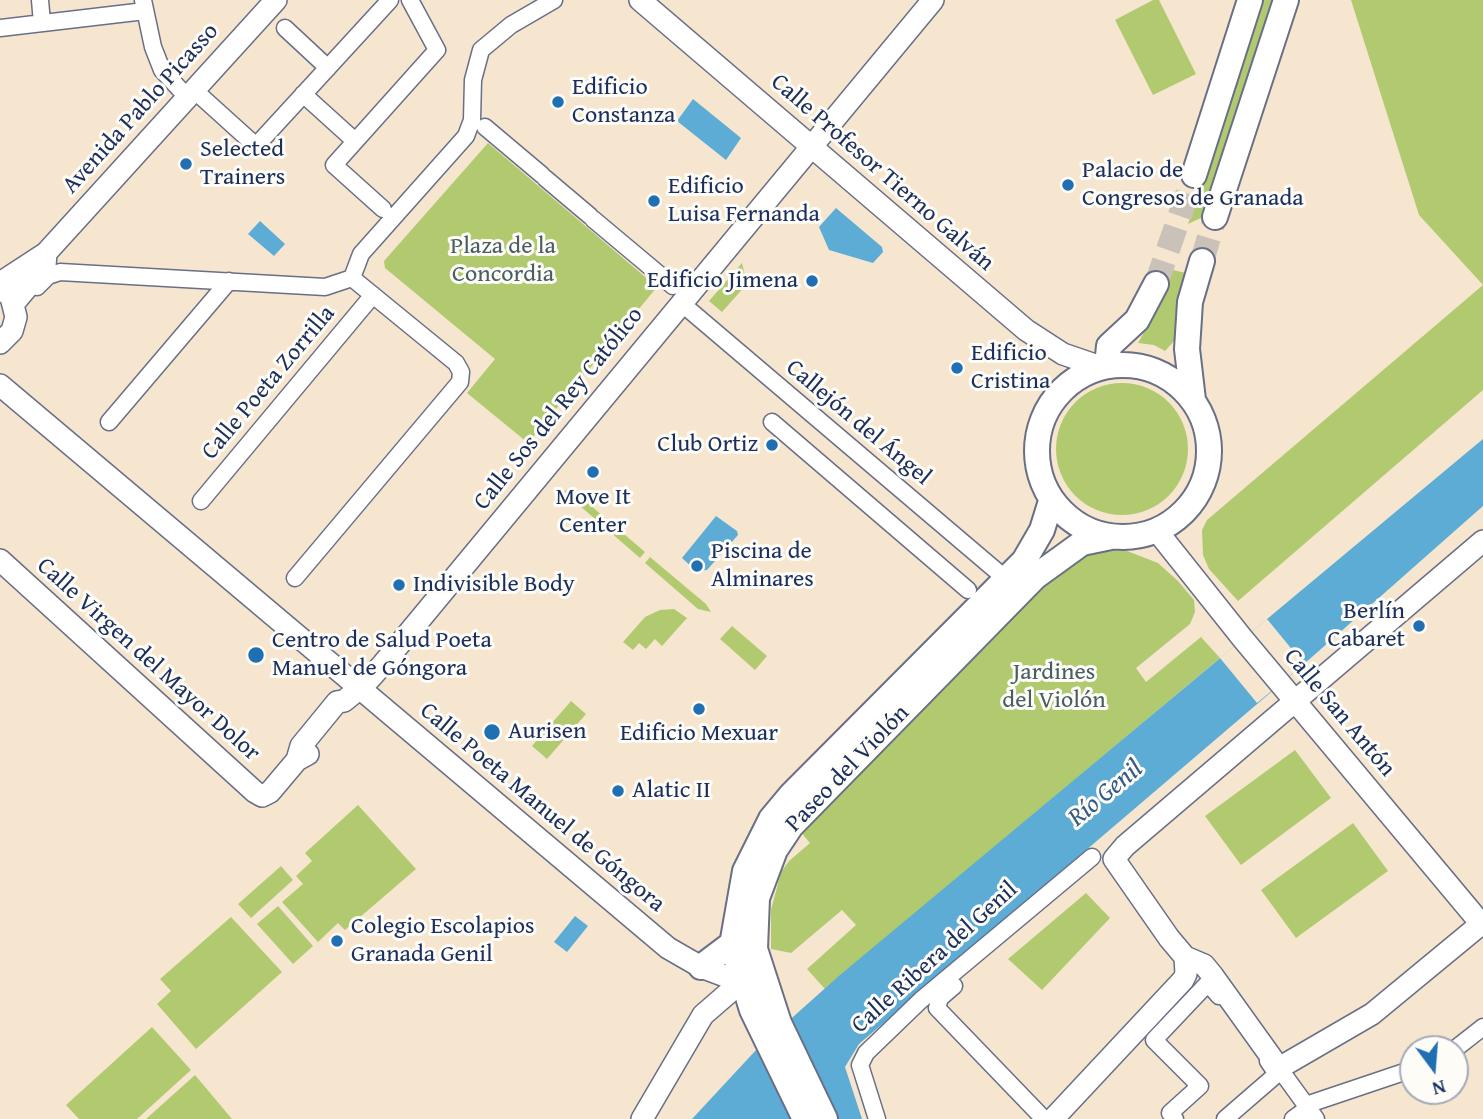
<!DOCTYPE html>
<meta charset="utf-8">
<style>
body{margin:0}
#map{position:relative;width:1483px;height:1119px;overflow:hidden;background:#f6e6cf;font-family:"Gentium Book Plus",serif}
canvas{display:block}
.north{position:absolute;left:1399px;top:1035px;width:70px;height:70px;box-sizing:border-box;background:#fdfcf7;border:2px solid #a3aaba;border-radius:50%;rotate:164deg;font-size:19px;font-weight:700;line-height:28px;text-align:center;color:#1b2f5e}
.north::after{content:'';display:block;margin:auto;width:24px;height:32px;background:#1f6fb2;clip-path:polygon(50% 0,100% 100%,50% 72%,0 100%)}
</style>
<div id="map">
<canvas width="1483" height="1119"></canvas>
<div class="north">N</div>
</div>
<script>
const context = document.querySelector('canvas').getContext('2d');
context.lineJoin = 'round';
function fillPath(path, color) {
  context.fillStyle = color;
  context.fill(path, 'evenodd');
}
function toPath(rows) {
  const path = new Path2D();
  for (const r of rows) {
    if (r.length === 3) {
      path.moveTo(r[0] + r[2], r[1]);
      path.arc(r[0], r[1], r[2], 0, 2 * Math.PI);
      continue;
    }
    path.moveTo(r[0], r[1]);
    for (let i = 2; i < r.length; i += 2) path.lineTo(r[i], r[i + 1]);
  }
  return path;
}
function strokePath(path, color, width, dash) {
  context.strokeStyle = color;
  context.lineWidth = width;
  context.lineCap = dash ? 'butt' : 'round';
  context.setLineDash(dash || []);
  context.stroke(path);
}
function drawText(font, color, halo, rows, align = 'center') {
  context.font = font + ' "Gentium Book Plus",serif';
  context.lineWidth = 6;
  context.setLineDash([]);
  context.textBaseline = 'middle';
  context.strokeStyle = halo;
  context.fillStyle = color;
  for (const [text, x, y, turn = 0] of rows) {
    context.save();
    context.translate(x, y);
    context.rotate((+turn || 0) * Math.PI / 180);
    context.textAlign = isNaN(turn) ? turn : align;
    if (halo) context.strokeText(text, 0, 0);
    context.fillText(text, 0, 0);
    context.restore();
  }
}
fillPath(toPath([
 [1153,0,1159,0,1196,74,1153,95,1115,20],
 [1262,0,1275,0,1205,216,1188,224],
 [1351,0,1483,0,1483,390,1238,601,1209,569,1203,555,1202,530,1207,520,1483,285,1419,215],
 [488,143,657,287,528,443,467,393,495,359,385,268,384,261],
 [742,263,747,284,722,312,709,301],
 [1173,270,1186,273,1176,339,1165,351,1154,345,1138,343,1162,300],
 [1122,449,66],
 [569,487,645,552,640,558,564,492],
 [1109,549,1127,551,1158,563,1178,581,1194,600,1195,612,1190,624,1136,668,1146,682,1201,637,1220,658,825,989,807,969,856,925,842,910,791,953,771,949,771,910,781,872,789,861,810,843,799,830,1020,602,1089,552],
 [650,557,706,604,711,612,698,609,645,563],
 [674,609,687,618,662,646,655,639,646,649,639,643,633,650,623,642,645,617,660,610],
 [732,626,767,656,755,670,720,639],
 [571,701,586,714,547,759,532,746],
 [1295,750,1331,798,1241,865,1205,816],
 [358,805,416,869,345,930,338,923,318,942,282,902,303,884,296,876,312,861,305,853],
 [1353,823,1388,871,1296,938,1261,890],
 [281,866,293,880,251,918,238,904],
 [1086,893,1110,918,1042,990,1008,959],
 [278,906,313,946,293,964,257,924],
 [231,917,282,972,196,1049,157,1004,171,991,160,979],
 [152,1027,191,1070,137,1119,79,1119,66,1105],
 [195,1075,232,1119,146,1119]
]), '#b2ca6f');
fillPath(toPath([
 [693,99,741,138,726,160,677,121],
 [836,208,882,247,883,252,873,263,829,250,819,227],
 [260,221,285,244,274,256,248,234],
 [1483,439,1483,506,1304,664,859,1044,845,1067,862,1119,692,1119,757,1049,840,975],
 [716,516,737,531,738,535,707,570,696,571,682,558],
 [575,916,588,926,567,952,554,942]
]), '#5cacd6');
fillPath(toPath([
 [1267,619,1304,664,1257,703,1220,658]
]), '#f6e6cf');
strokePath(toPath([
 [1202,261,1215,217],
 [1156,284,1194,175]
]), '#cac1b8', 24, [24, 12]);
const street = toPath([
 [40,0,42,23],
 [143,0,153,47,162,70,187,97],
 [0,28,145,11],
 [285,28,328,68],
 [194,90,256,146,390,0],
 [303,94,355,141],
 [485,127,542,175],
 [545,178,590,216],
 [383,209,334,165,437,50,410,0],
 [593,219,673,286],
 [352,278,361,254,466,136,472,120,473,80,481,50,511,25,554,0],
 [37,287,48,276,60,272,325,287,352,278],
 [680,302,1006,579],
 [109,422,229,281],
 [772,422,968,590],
 [201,501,373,295],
 [295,578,460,382,461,372,456,363,352,278],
 [954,986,940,998,937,1008,1044,1119],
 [1455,1049,1483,1027],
 [1279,1068,1316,1119],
 [1306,1105,1413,1069],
 [877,1119,860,1065,866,1053,921,1000,1092,857],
 [1175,1119,1170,1113,1200,1086,1154,1040,1208,983,1219,996],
 [1225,1119,1277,1074,1268,1061],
 [1293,1119,1308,1108]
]);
const secondary = toPath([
 [640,0,1026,330,1063,354,1101,367],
 [0,283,46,253,276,0],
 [0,287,11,297,16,317,12,331,0,343],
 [14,303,45,266,46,253],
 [0,385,668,948,701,967,741,982],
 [1157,531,1243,639,1483,926],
 [0,560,255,792,262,796,270,792,297,760,308,754],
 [297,760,301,746,337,702,344,701,365,684,383,664,933,0],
 [1481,924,1372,1014,1279,1068,1213,976,1204,965,1185,957,1169,938,1114,859,1125,846,1483,541],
 [642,1119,703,1015,741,982],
 [1053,1119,1183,980,1186,974,1185,957]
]);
const primary = toPath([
 [1194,175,1250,0],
 [1215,217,1286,0],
 [1123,451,86],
 [1107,366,1109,346,1137,320,1156,284],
 [1193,400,1187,349,1190,302,1202,261],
 [701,967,742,936],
 [805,1119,752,1010,732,945,745,871,771,819,791,795,1024,561,1042,530,1051,501],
 [825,1119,779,1023,755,949,757,898,775,850,791,826,1035,577,1082,543,1111,537]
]);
strokePath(street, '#686f86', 19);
strokePath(secondary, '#686f86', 24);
strokePath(primary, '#686f86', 28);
strokePath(street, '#fff', 16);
strokePath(secondary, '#fff', 21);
strokePath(primary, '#fff', 24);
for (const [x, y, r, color] of [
 [558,102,7,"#1f6fb2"],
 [186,164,7,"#1f6fb2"],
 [1068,185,7,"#1f6fb2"],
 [654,201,7,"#1f6fb2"],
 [812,281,7,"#1f6fb2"],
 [957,368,7,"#1f6fb2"],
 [772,445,7,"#1f6fb2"],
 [593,472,7,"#1f6fb2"],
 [697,566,7,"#1f6fb2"],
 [399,585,7,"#1f6fb2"],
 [1419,626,7,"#1f6fb2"],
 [256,655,9,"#1f6fb2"],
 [699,709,7,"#1f6fb2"],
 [492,732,9,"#1f6fb2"],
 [618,791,7,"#1f6fb2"],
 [337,941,7,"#1f6fb2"]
]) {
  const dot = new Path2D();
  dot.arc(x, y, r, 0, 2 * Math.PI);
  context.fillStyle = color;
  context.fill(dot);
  strokePath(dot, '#fdfcf7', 2.5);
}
drawText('24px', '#1b2f5e', '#fdfcf7', [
 ["Edificio",572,88],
 ["Constanza",572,116],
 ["Selected",200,150],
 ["Trainers",200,178],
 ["Palacio de",1082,171],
 ["Congresos de Granada",1082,199],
 ["Edificio",668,187],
 ["Luisa Fernanda",668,215],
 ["Edificio Jimena",798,281,"right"],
 ["Edificio",971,354],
 ["Cristina",971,382],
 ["Club Ortiz",758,445,"right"],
 ["Move It",593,498,"center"],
 ["Center",593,526,"center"],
 ["Piscina de",711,552],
 ["Alminares",711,580],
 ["Indivisible Body",413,585],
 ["Berlín",1405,612,"right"],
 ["Cabaret",1405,640,"right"],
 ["Centro de Salud Poeta",272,641],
 ["Manuel de Góngora",272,669],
 ["Aurisen",508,732],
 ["Edificio Mexuar",699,734,"center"],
 ["Alatic II",632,791],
 ["Colegio Escolapios",351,927],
 ["Granada Genil",351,955]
], 'left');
drawText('24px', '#1b2f5e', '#fdfcf7', [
 ["Avenida Pablo Picasso",141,109,-48],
 ["Calle Profesor Tierno Galván",882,173,41],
 ["Calle Poeta Zorrilla",269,383,-50],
 ["Calle Sos del Rey Católico",559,409,-51],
 ["Callejón del Ángel",858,423,40],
 ["Calle Virgen del Mayor Dolor",148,660,42],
 ["Calle San Antón",1339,713,50],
 ["Paseo del Violón",848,769,-46],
 ["Calle Poeta Manuel de Góngora",542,808,40],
 ["Calle Ribera del Genil",935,958,-42]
]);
drawText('24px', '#485e63', '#fdfcf7', [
 ["Plaza de la",503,247],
 ["Concordia",503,275],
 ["Jardines",1054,673],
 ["del Violón",1054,701]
]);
drawText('italic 26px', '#325b88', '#fdfcf7', [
 ["Río Genil",1106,794,-40]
]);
</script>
